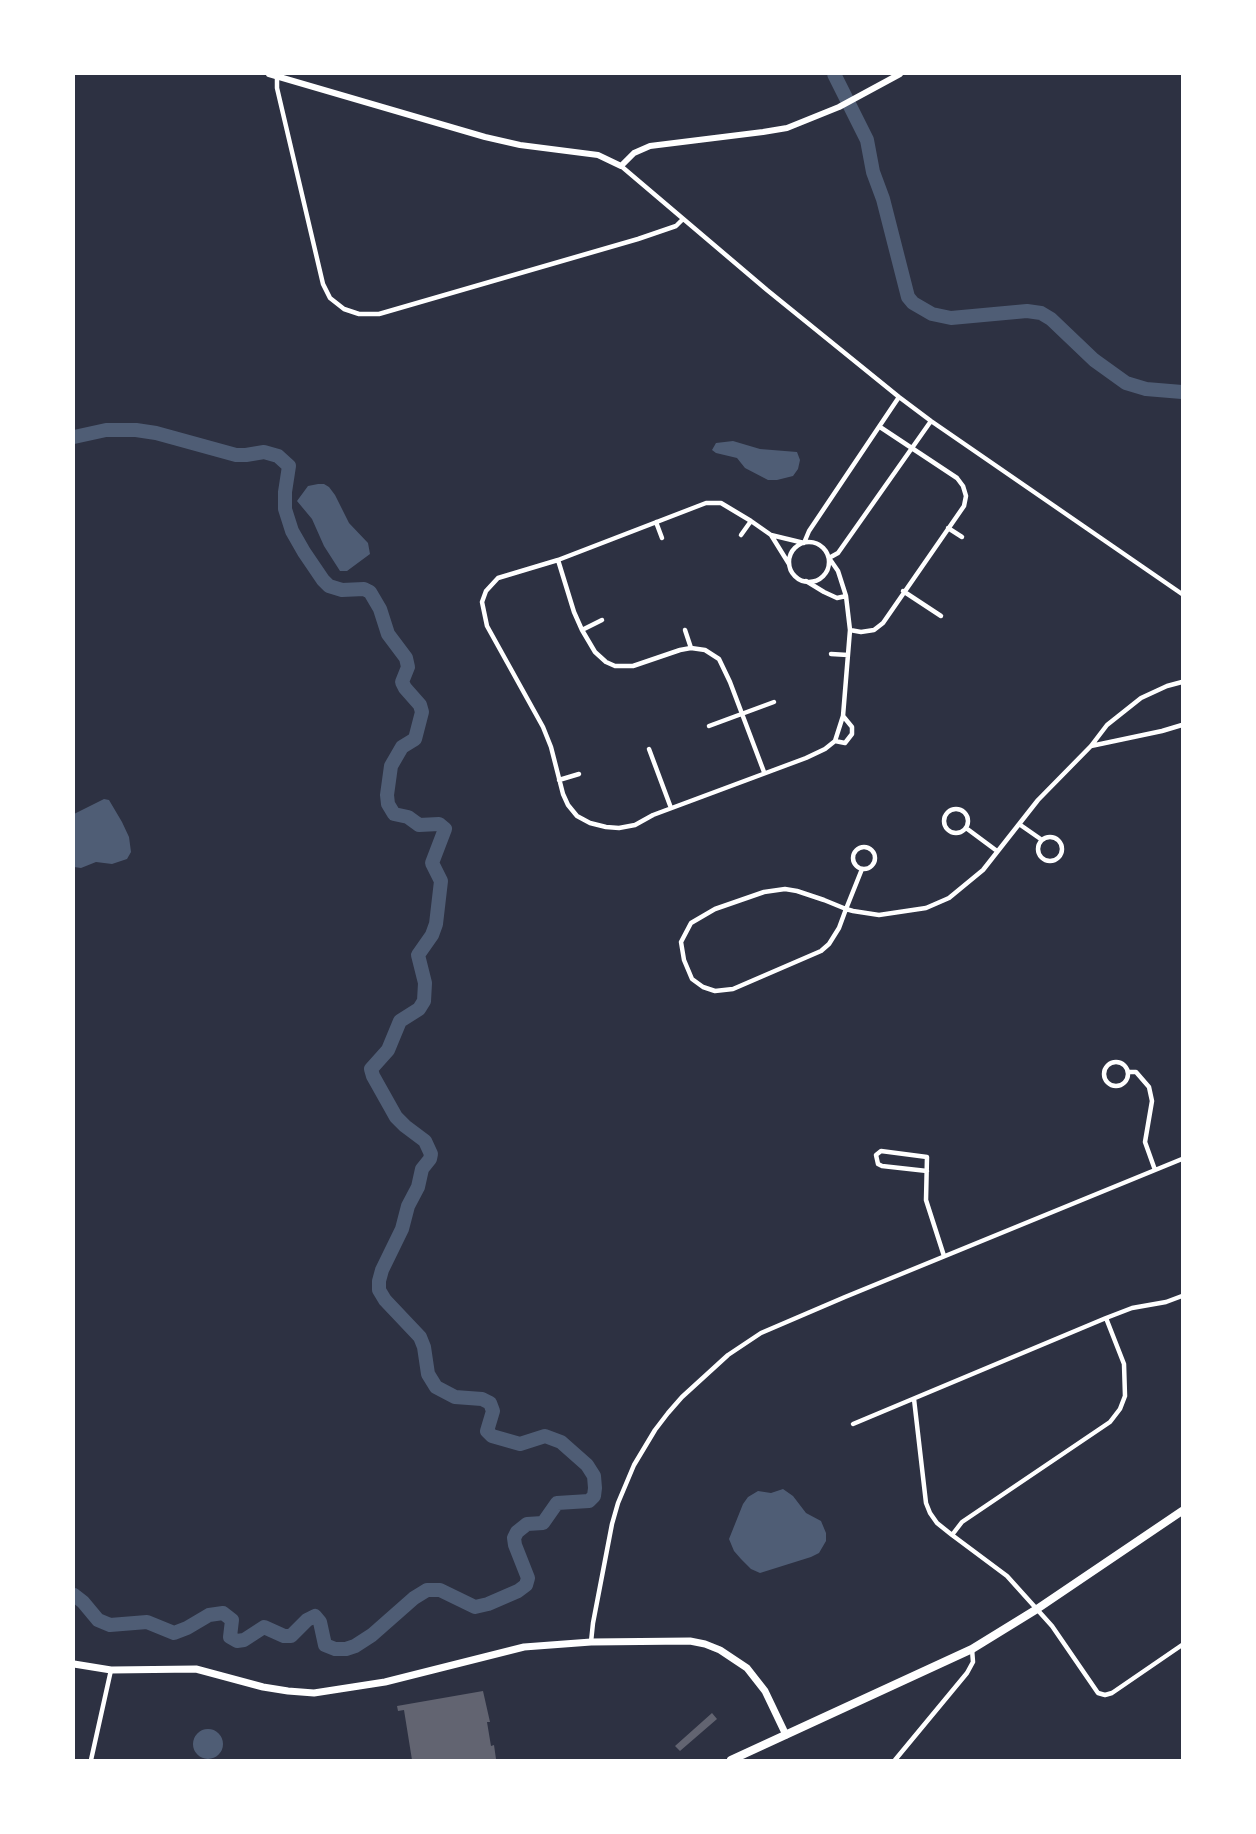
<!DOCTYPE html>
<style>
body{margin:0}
#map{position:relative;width:1256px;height:1834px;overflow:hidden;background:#2d3142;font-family:"IBM Plex Serif",serif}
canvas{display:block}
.frame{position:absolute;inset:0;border:75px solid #fff;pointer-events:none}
</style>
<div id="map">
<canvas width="1256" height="1834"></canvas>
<div class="frame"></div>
</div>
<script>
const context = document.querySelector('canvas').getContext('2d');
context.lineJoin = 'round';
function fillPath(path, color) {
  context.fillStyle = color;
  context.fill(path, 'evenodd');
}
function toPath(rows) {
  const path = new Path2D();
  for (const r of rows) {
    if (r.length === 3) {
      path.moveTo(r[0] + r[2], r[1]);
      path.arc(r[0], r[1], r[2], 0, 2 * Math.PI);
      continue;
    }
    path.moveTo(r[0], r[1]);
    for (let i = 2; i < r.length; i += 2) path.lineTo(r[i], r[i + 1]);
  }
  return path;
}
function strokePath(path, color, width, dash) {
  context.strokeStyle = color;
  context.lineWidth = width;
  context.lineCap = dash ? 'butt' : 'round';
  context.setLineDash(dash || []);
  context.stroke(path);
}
fillPath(toPath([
 [733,441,760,449,797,452,800,460,798,469,793,476,777,480,768,480,745,468,737,458,716,453,712,450,716,443],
 [318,484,324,484,329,487,335,495,349,523,368,543,370,554,347,571,340,571,324,546,312,519,297,501,308,486],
 [104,799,109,800,122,822,129,837,131,852,127,859,112,864,96,862,81,868,74,867,74,814],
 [783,1489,793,1496,806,1513,821,1521,826,1533,826,1541,819,1553,811,1557,760,1573,751,1569,741,1559,734,1551,729,1539,743,1504,748,1497,758,1491,771,1493],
 [208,1744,15]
]), '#4f5d75');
strokePath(toPath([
 [834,74,867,140,873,172,883,199,908,297,913,303,932,314,951,318,1027,311,1041,313,1051,319,1094,360,1126,383,1146,389,1182,392],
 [74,437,106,430,136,430,156,433,236,455,246,455,264,452,278,456,289,466,285,492,285,509,292,531,304,552,323,580,329,586,342,590,364,589,370,592,380,609,388,634,406,658,408,667,402,682,405,688,420,705,422,712,415,739,402,747,391,766,387,795,388,804,394,814,408,817,419,825,439,824,445,829,432,863,441,881,436,924,432,935,418,955,425,983,424,1001,419,1009,400,1021,388,1050,371,1069,373,1076,396,1117,405,1126,425,1141,431,1154,430,1159,422,1169,418,1187,408,1206,402,1229,382,1270,379,1281,379,1290,385,1300,420,1337,424,1347,428,1374,436,1387,455,1397,482,1399,490,1403,493,1411,487,1431,492,1436,520,1444,545,1436,561,1442,587,1465,594,1476,595,1488,594,1496,589,1501,557,1503,543,1523,527,1524,517,1532,514,1538,515,1545,528,1578,526,1585,518,1591,488,1604,475,1607,440,1590,427,1590,414,1598,372,1635,355,1646,346,1649,335,1649,325,1645,320,1622,315,1616,307,1620,291,1636,284,1636,264,1627,244,1640,237,1641,230,1637,232,1620,223,1613,209,1615,187,1628,174,1633,147,1622,110,1625,98,1620,83,1602,74,1595]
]), '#4f5d75', 14);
fillPath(toPath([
 [483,1691,490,1722,487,1722,491,1746,494,1745,496,1759,412,1760,404,1710,398,1711,397,1706],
 [712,1713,717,1719,680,1751,675,1746]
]), '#626471');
strokePath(toPath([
 [277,76,277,88,323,284,330,298,344,309,359,314,379,314,638,239,676,226,683,219],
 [621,166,767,290,899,397,931,421,1182,594],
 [899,397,809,531,804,543,771,535,751,521,721,503,706,503,558,560,498,578,486,591,482,602,487,626,543,727,551,747,563,794,568,805,577,816,590,823,606,827,619,828,635,825,653,815,806,758,825,749,835,741,843,716,850,630,846,596,838,571,829,558,838,553,931,421],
 [656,522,662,538],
 [948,528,962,537],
 [741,535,751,521],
 [771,535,789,564],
 [809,562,20],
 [558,560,574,612,582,630,595,652,606,662,615,666,633,666,680,650,691,648,705,650,719,659,730,682,764,772],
 [806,581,824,592,837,598,846,596],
 [903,591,941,616],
 [582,630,602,620],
 [685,630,691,648],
 [850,630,861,632,874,630,883,623,964,506,966,496,963,486,957,478,880,427],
 [831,654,848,655],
 [709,726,774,702],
 [835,741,845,743,852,734,852,727,843,716],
 [1091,746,1162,731,1182,725],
 [649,749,671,808],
 [559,780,579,774],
 [956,821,12],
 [1019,824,1042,840],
 [966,828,997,851],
 [1050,849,12],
 [864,858,11],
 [862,869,846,909,839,928,829,944,821,951,733,989,715,991,703,987,692,979,684,960,681,942,691,923,715,909,764,892,785,889,797,891,824,900,846,909,853,911,879,915,926,908,949,898,983,870,1038,800,1091,746,1107,725,1141,698,1167,686,1182,682],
 [1116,1074,12],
 [1129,1072,1136,1072,1149,1087,1152,1101,1145,1142,1155,1170],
 [927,1171,882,1166,878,1164,876,1155,881,1151,927,1157,926,1200,944,1256],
 [914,1399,926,1503,930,1513,937,1523,952,1535,1007,1576,1052,1626,1098,1693,1105,1695,1112,1693,1182,1645],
 [853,1424,1106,1318,1132,1308,1166,1302,1182,1296],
 [952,1535,962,1522,1110,1422,1120,1409,1125,1396,1124,1364,1106,1318],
 [591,1642,593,1623,612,1524,618,1503,634,1465,655,1430,668,1413,682,1397,728,1355,761,1333,845,1297,1182,1159],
 [91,1760,111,1670],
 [895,1760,967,1673,973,1662,972,1649]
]), '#fff', 4.5);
strokePath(toPath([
 [269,74,485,137,520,145,598,155,621,166,634,153,650,146,763,132,787,128,839,107,900,74]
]), '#fff', 6);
strokePath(toPath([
 [74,1664,111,1670,196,1669,263,1687,288,1691,314,1693,385,1682,524,1647,591,1642,690,1641,705,1644,720,1650,747,1668,765,1691,786,1735]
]), '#fff', 7);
strokePath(toPath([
 [731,1760,972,1649,1037,1609,1182,1511]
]), '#fff', 8);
</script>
